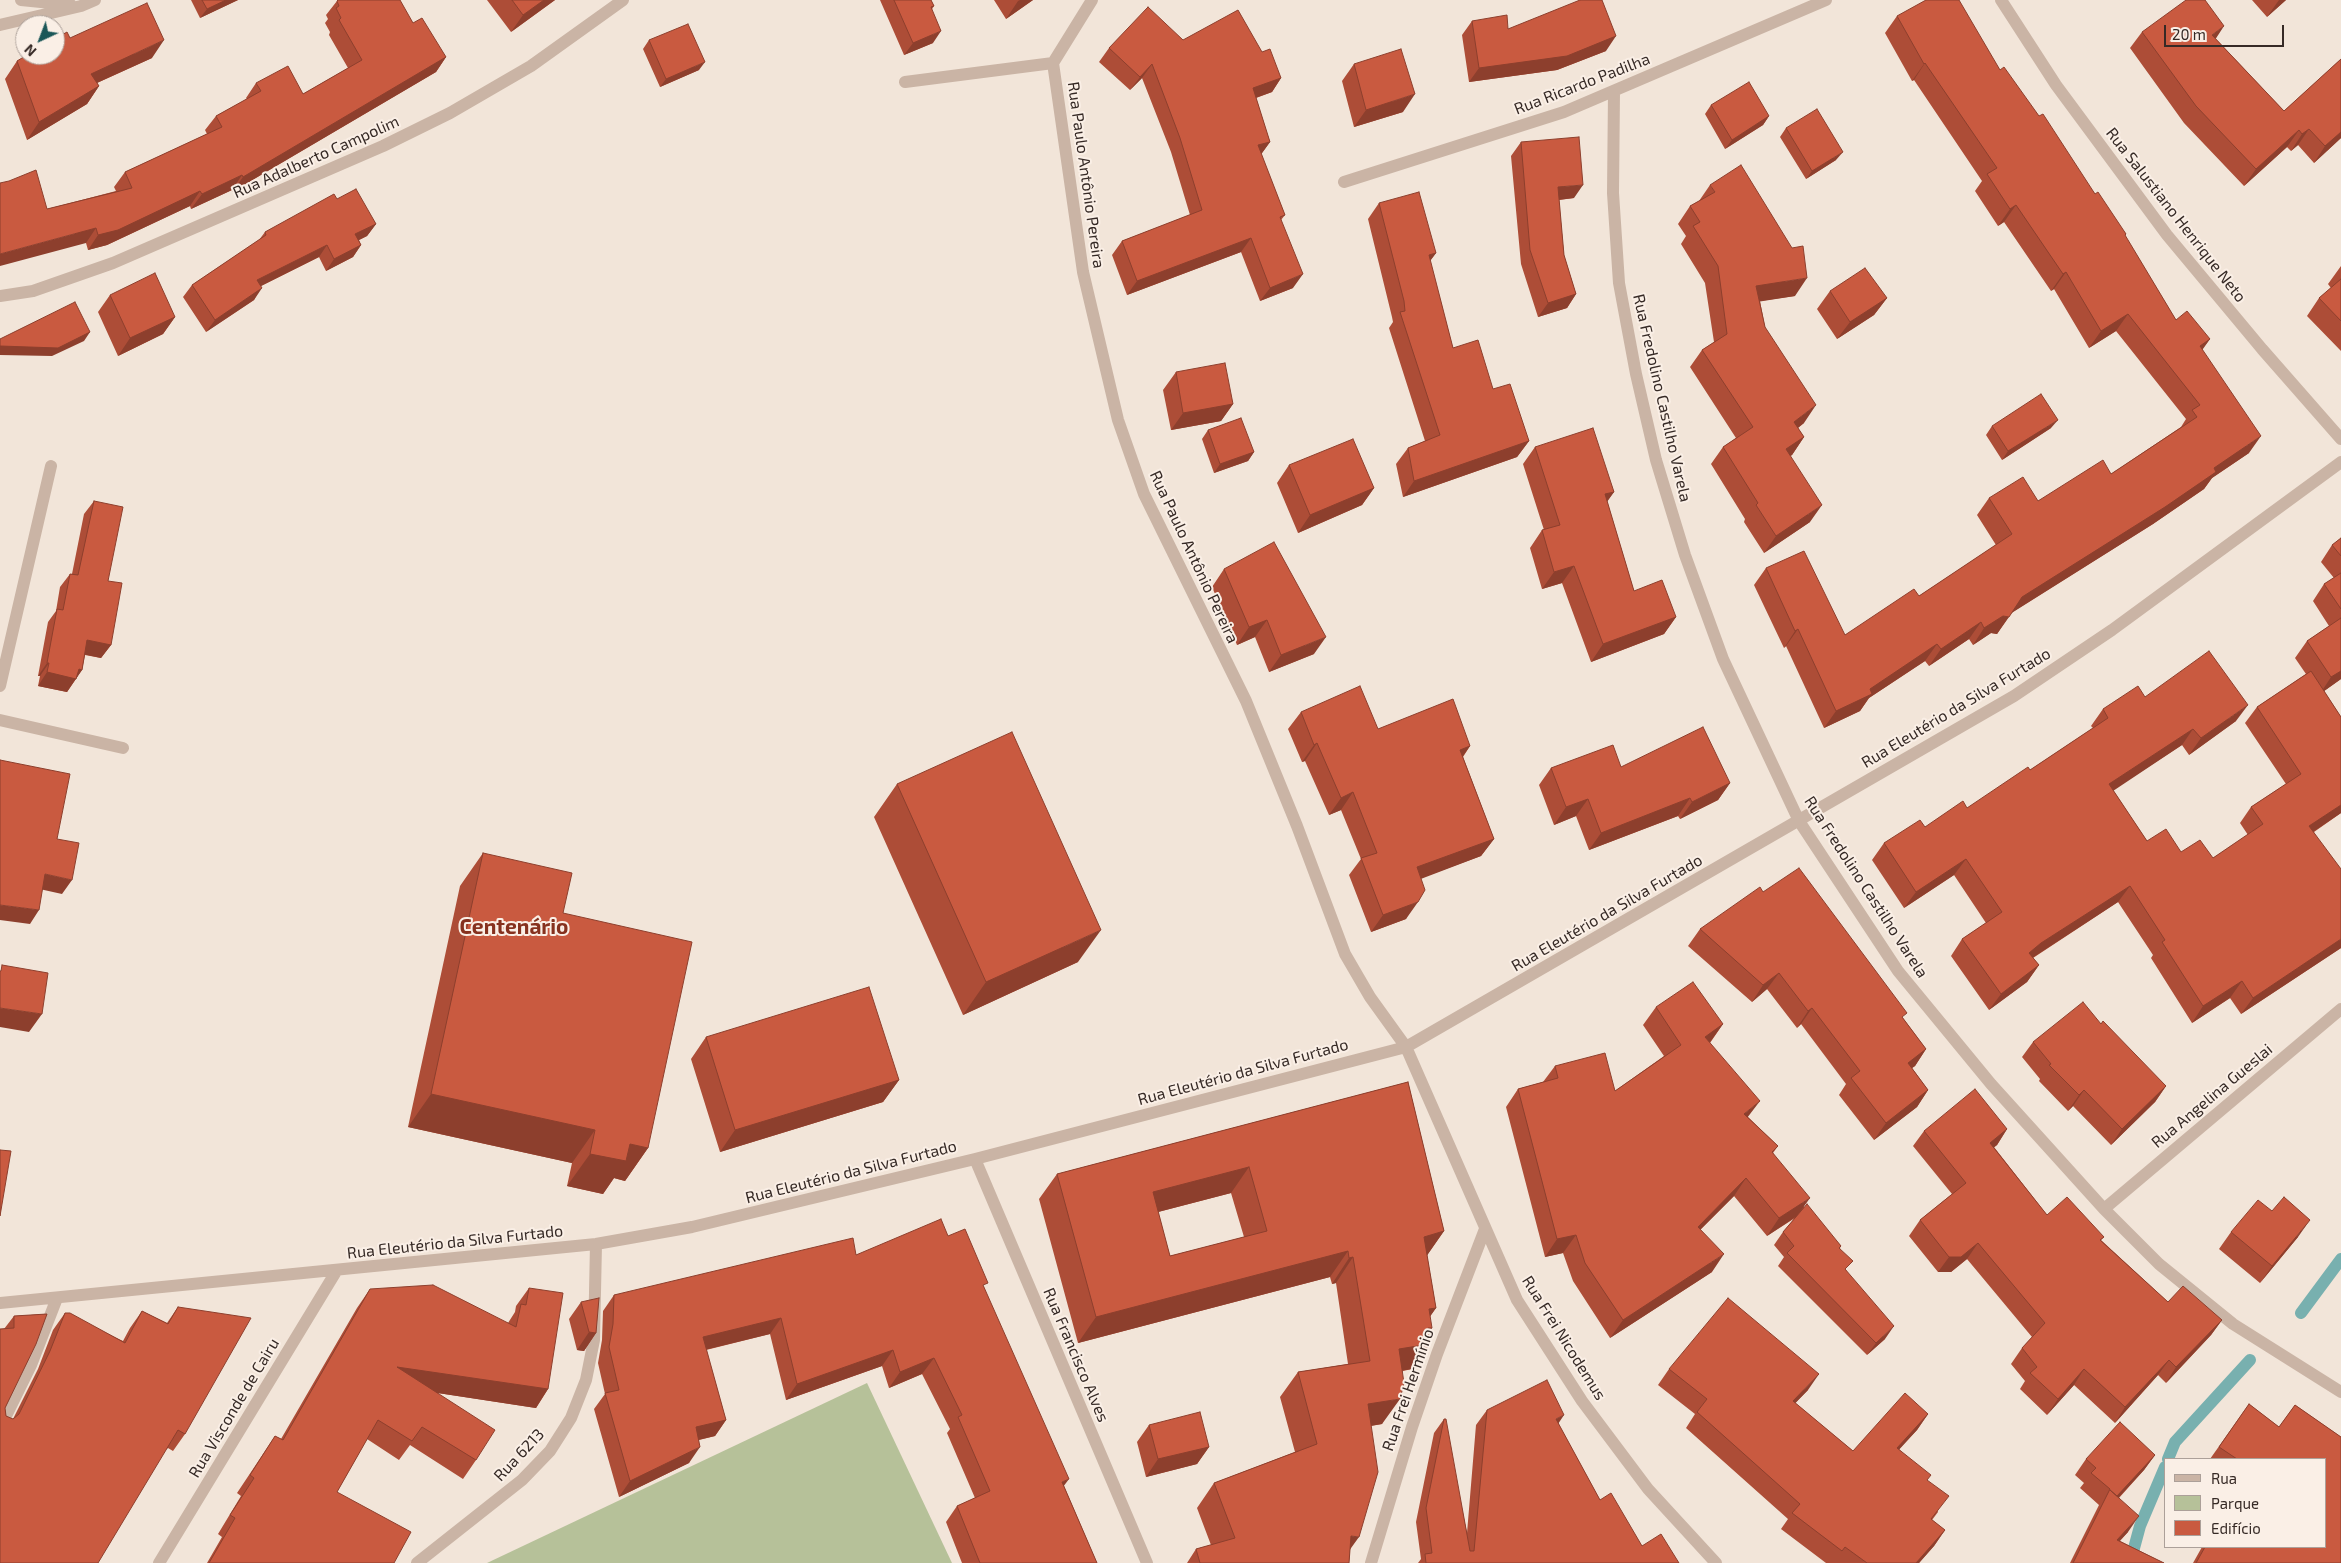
<!DOCTYPE html>
<meta charset="utf-8">
<style>
body{margin:0}
#map{position:relative;width:2341px;height:1563px;overflow:hidden;background:#f2e5d9;font-family:"Exo 2",sans-serif}
canvas{display:block}
.legend{position:absolute;left:2164px;top:1458px;width:162px;height:90px;box-sizing:border-box;background:#faefe6;border:1px solid #aca099;margin:0;padding:6px 9px;list-style:none;font-size:15px;color:#362a26}
.legend li{display:flex;align-items:center;gap:10px;height:25px}
.legend b{width:25px;border:1px solid #aca099}
.north{position:absolute;left:15px;top:15px;width:50px;height:50px;box-sizing:border-box;background:#faefe6;border:1px solid #aca099;border-radius:50%;rotate:223deg;font-size:14px;font-weight:700;line-height:20px;text-align:center;color:#362a26}
.north::after{content:'';display:block;margin:auto;width:18px;height:22px;background:#1b5758;clip-path:polygon(50% 0,100% 100%,50% 72%,0 100%)}
.scale{position:absolute;left:2164px;top:25px;width:120px;height:22px;box-sizing:border-box;border:2px solid #362a26;border-top:0;padding-left:6px;font-size:15px;line-height:18px;white-space:nowrap;color:#362a26;-webkit-text-stroke:4px #faefe6;paint-order:stroke}
</style>
<div id="map">
<canvas width="2341" height="1563"></canvas>
<ul class="legend">
<li><b style="height:6px;background:#cab4a5"></b>Rua</li>
<li><b style="height:14px;background:#b6c199"></b>Parque</li>
<li><b style="height:14px;background:#c95a40"></b>Edifício</li>
</ul>
<div class="north">N</div>
<div class="scale">20 m</div>
</div>
<script>
const context = document.querySelector('canvas').getContext('2d');
context.lineJoin = 'round';
function fillPath(path, color) {
  context.fillStyle = color;
  context.fill(path, 'evenodd');
}
function toPath(rows) {
  const path = new Path2D();
  for (const r of rows) {
    path.moveTo(r[0], r[1]);
    for (let i = 2; i < r.length; i += 2) path.lineTo(r[i], r[i + 1]);
  }
  return path;
}
function strokePath(path, color, width, dash) {
  context.strokeStyle = color;
  context.lineWidth = width;
  context.lineCap = dash ? 'butt' : 'round';
  context.setLineDash(dash || []);
  context.stroke(path);
}
function drawText(font, color, halo, rows, align = 'center') {
  context.font = font + ' "Exo 2",sans-serif';
  context.lineWidth = 4;
  context.setLineDash([]);
  context.textBaseline = 'middle';
  context.strokeStyle = halo;
  context.fillStyle = color;
  for (const [text, x, y, turn = 0] of rows) {
    context.save();
    context.translate(x, y);
    context.rotate((+turn || 0) * Math.PI / 180);
    context.textAlign = isNaN(turn) ? turn : align;
    if (halo) context.strokeText(text, 0, 0);
    context.fillText(text, 0, 0);
    context.restore();
  }
}
fillPath(toPath([
 [867,1383,952,1563,487,1563]
]), '#b6c199');
strokePath(toPath([
 [2301,1313,2341,1259],
 [2168,1459,2175,1442,2250,1360],
 [2130,1563,2140,1526,2165,1467]
]), '#78b0af', 12);
strokePath(toPath([
 [21,0,71,5],
 [1092,0,1053,63,1083,272,1118,420,1144,494,1246,701,1297,826,1345,954,1370,997,1406,1047,1517,1300,1582,1401,1648,1489,1716,1563],
 [2001,0,2056,85,2167,235,2262,349,2341,439],
 [0,25,81,6,95,0],
 [905,82,1053,63],
 [1614,92,1613,193,1619,283,1636,374,1656,460,1685,555,1723,659,1799,821,1898,971,1991,1084,2104,1209,2159,1264,2233,1324,2341,1392],
 [1344,182,1564,112,1826,0],
 [0,296,33,291,113,263,383,146,450,113,531,66,623,0],
 [0,686,51,466],
 [0,720,123,748],
 [975,1159,1147,1563],
 [2104,1209,2341,1009],
 [0,1303,596,1244,692,1227,975,1159,1406,1047,2014,696,2112,630,2341,462],
 [0,1428,31,1365,57,1298],
 [159,1563,337,1270],
 [417,1563,522,1480,550,1451,571,1418,586,1380,594,1340,596,1244],
 [1371,1563,1412,1427,1437,1354,1485,1229]
]), '#cab4a5', 12);
fillPath(toPath([
 [191,0,238,0,200,18],
 [487,0,555,0,511,32],
 [880,0,931,0,934,6,932,9,933,43,904,55],
 [994,0,1033,0,1006,19],
 [2252,0,2286,0,2267,17],
 [337,1,413,23,446,57,436,72,232,192,232,190,191,209,190,206,107,245,88,250,86,243,47,209,116,191,114,187,125,172,207,134,205,130,216,116,247,99,246,98,256,83,303,94,348,68,329,35,330,32,325,23,328,19,326,15],
 [1897,16,2000,70,2039,116,2095,194,2126,234,2125,236,2176,320,2210,339,2202,349,2249,453,2212,478,2204,489,2153,524,2011,613,1997,634,1991,633,1973,645,1969,639,1929,666,1925,661,1869,698,1860,711,1824,728,1786,646,1784,648,1754,585,1766,568,1845,635,1919,596,1996,545,1977,515,1989,498,2038,501,2111,474,2181,427,2186,419,2116,331,2089,348,2054,289,2051,291,2004,222,1998,226,1975,191,1982,181,1914,80,1912,81,1885,33],
 [1472,21,1508,29,1606,51,1557,70,1469,82,1462,35],
 [2142,32,2216,39,2284,111,2341,59,2341,138,2314,163,2298,145,2291,151,2287,147,2244,186,2184,123,2130,48],
 [70,38,152,58,97,83,99,86,87,104,27,140,5,79,17,61],
 [649,40,699,70,660,87,643,49],
 [1183,40,1262,52,1281,78,1272,92,1256,98,1270,142,1261,154,1285,215,1281,220,1293,288,1260,301,1241,252,1127,295,1112,255,1122,241,1190,215,1171,152,1142,78,1130,90,1099,62,1109,48],
 [1354,64,1403,112,1354,127,1342,81],
 [1711,105,1769,116,1763,125,1725,149,1705,114],
 [1786,128,1836,160,1806,179,1780,137],
 [1521,142,1574,198,1559,200,1564,255,1576,294,1567,308,1538,317,1521,264,1511,156],
 [1710,185,1795,296,1760,301,1765,327,1804,423,1798,428,1804,437,1792,455,1790,456,1810,522,1764,553,1744,522,1745,519,1711,464,1723,447,1736,438,1690,367,1702,350,1714,342,1705,283,1681,244,1686,236,1678,224,1690,206,1699,201],
 [337,199,376,224,367,236,359,240,361,245,353,257,326,271,319,257,261,286,254,300,206,332,183,297,192,285,259,240,265,232],
 [1379,203,1436,253,1430,261,1453,348,1493,389,1529,441,1517,457,1403,497,1396,464,1408,448,1425,441,1389,328,1393,322,1392,317,1368,219],
 [2341,266,2341,351,2307,316,2319,298,2331,288,2328,284],
 [1830,291,1887,298,1874,315,1837,339,1817,309],
 [110,295,175,317,163,334,118,356,98,312],
 [1176,372,1233,404,1221,421,1171,430,1163,390],
 [1992,426,2051,428,2002,460,1986,435],
 [1208,430,1254,452,1248,461,1214,473,1202,439],
 [1535,447,1614,492,1607,501,1634,591,1676,617,1664,634,1591,662,1562,583,1542,589,1530,548,1542,530,1544,530,1523,464],
 [1289,465,1374,488,1362,505,1298,533,1277,483],
 [94,501,108,581,111,645,101,658,85,655,82,670,67,692,38,686,40,676,38,676,48,622,56,611,60,587,70,574,72,574,84,514],
 [2341,538,2341,679,2324,691,2341,717,2341,813,2314,832,2341,948,2241,1014,2230,998,2192,1023,2151,958,2153,955,2118,902,2033,958,2039,965,2027,982,1989,1010,1951,956,1962,939,1986,923,1954,875,1904,908,1872,860,1884,843,1925,827,1967,808,2030,770,2093,728,2091,726,2103,709,2145,697,2236,721,2189,755,2182,745,2113,790,2147,841,2181,852,2213,858,2248,835,2240,823,2251,807,2286,784,2245,723,2257,707,2306,674,2295,658,2307,641,2329,626,2313,601,2324,584,2334,578,2321,562,2332,545],
 [1224,569,1314,654,1269,672,1255,637,1237,645,1212,587],
 [1301,712,1378,729,1470,746,1463,757,1494,839,1481,856,1421,878,1406,919,1371,932,1349,875,1361,859,1341,810,1329,815,1305,761,1302,762,1288,729],
 [1621,767,1730,783,1718,800,1680,819,1678,816,1589,850,1576,816,1554,825,1539,785,1551,768],
 [897,784,1078,962,963,1015,874,817],
 [483,853,563,913,648,1148,625,1181,614,1178,603,1194,567,1186,572,1163,408,1127,460,886],
 [1763,892,1903,1018,1926,1049,1915,1066,1912,1068,1928,1090,1917,1107,1874,1140,1839,1095,1846,1084,1801,1024,1797,1028,1767,989,1752,1002,1688,946,1700,929],
 [1656,1007,1723,1024,1710,1043,1748,1117,1778,1146,1773,1153,1804,1207,1841,1246,1840,1248,1846,1270,1885,1339,1867,1355,1778,1266,1784,1257,1774,1245,1783,1232,1795,1218,1767,1236,1734,1196,1700,1230,1712,1272,1610,1338,1573,1281,1563,1253,1545,1257,1506,1107,1518,1089,1543,1082,1555,1066,1615,1091,1664,1056,1643,1025],
 [2101,1024,2166,1086,2155,1102,2111,1145,2073,1106,2068,1111,2039,1081,2040,1079,2022,1057,2033,1042],
 [706,1037,899,1080,883,1102,720,1152,691,1059],
 [1408,1082,1444,1231,1427,1255,1436,1308,1430,1316,1429,1333,1412,1369,1403,1371,1382,1424,1371,1426,1350,1550,1349,1563,1187,1563,1196,1549,1211,1545,1197,1508,1214,1483,1295,1452,1280,1397,1298,1372,1348,1364,1336,1283,1332,1284,1330,1277,1078,1343,1039,1199,1057,1174],
 [1231,1193,1244,1237,1170,1256,1158,1212],
 [2007,1129,1997,1145,1994,1147,2047,1215,2104,1237,2101,1240,2168,1302,2222,1320,2211,1335,2166,1383,2158,1375,2115,1423,2074,1385,2047,1415,2020,1389,2025,1381,2011,1364,2022,1348,2032,1337,1967,1259,1951,1272,1938,1272,1909,1236,1920,1220,1952,1194,1913,1146,1924,1131],
 [2231,1232,2298,1237,2260,1283,2219,1249],
 [948,1236,984,1288,1064,1486,1097,1563,962,1563,946,1522,957,1506,975,1498,947,1433,950,1429,922,1374,889,1388,882,1366,786,1400,770,1334,706,1350,726,1420,715,1436,699,1440,689,1463,619,1497,594,1409,605,1394,598,1363,602,1340,603,1311,614,1295,856,1255],
 [529,1288,548,1389,536,1408,438,1393,476,1460,463,1479,410,1445,399,1460,367,1439,337,1492,394,1563,207,1563,222,1537,218,1534,241,1496,237,1493,275,1436,281,1439,357,1308,370,1289,508,1323,515,1312,516,1306],
 [581,1302,596,1333,584,1351,577,1350,569,1319],
 [178,1307,185,1434,173,1451,168,1448,0,1563,4,1329,14,1316,47,1314,5,1408,6,1416,13,1419,38,1369,53,1330,65,1313,123,1341,130,1328,142,1311,167,1323],
 [1669,1369,1808,1390,1795,1403,1853,1451,1928,1414,1917,1430,1899,1449,1927,1480,1938,1512,1932,1520,1945,1530,1934,1546,1919,1563,1826,1563,1781,1529,1788,1519,1686,1428,1695,1414,1658,1385],
 [2249,1404,2279,1427,2295,1405,2341,1437,2341,1563,2193,1563,2202,1547,2325,1547,2325,1459,2210,1459],
 [1487,1410,1558,1423,1600,1500,1642,1546,1679,1563,1418,1563,1421,1559,1416,1522,1434,1433,1444,1419,1467,1533,1476,1425],
 [1149,1425,1209,1447,1197,1464,1146,1477,1137,1442],
 [2155,1455,2144,1470,2119,1498,2128,1532,2120,1541,2164,1563,2070,1563,2099,1505,2080,1488,2084,1483,2075,1475,2086,1459]
]), '#ad4d37');
fillPath(toPath([
 [226,0,238,0,200,18,207,9],
 [544,0,555,0,511,32,523,15],
 [1020,0,1033,0,1006,19,1018,1],
 [2279,0,2286,0,2267,17],
 [2224,26,2213,43,2212,35],
 [941,31,933,43,904,55,913,43],
 [1616,36,1606,51,1557,70,1469,82,1479,68],
 [164,40,152,58,79,91,91,74],
 [446,57,436,72,232,192,243,177],
 [705,62,699,70,660,87,666,79],
 [1925,63,1914,80,1912,81,1924,64],
 [1152,64,1142,78,1130,90,1140,77],
 [1281,78,1272,92,1244,102,1253,88],
 [99,86,87,104,27,140,39,122],
 [1415,94,1403,112,1354,127,1366,110],
 [1769,116,1763,125,1725,149,1732,140],
 [2309,129,2298,145,2291,151,2302,134],
 [2299,130,2287,147,2244,186,2256,169],
 [2341,132,2341,138,2314,163,2325,146],
 [1270,142,1260,156,1258,145],
 [1843,152,1836,160,1806,179,1812,171],
 [242,175,232,190,191,209,202,194],
 [1583,185,1574,198,1549,201,1558,187],
 [200,191,190,206,107,245,88,250,98,235],
 [2016,205,2004,222,1998,226,2010,209],
 [376,224,367,236,347,246,355,234],
 [96,228,86,243,0,266,0,254],
 [1251,238,1241,252,1127,295,1137,281],
 [327,245,319,257,249,292,257,280],
 [361,245,353,257,326,271,334,259],
 [1436,253,1424,269,1429,255],
 [2066,272,2054,289,2051,291,2063,274],
 [1303,274,1293,288,1260,301,1270,288],
 [1807,278,1795,296,1744,304,1756,286],
 [262,288,254,300,206,332,215,320],
 [1576,294,1567,308,1538,317,1548,303],
 [1887,298,1874,315,1837,339,1850,322],
 [2128,314,2116,331,2089,348,2101,331],
 [175,317,163,334,118,356,130,338],
 [90,332,84,341,52,356,0,355,0,346],
 [2210,339,2198,356,2200,346],
 [1233,404,1221,421,1171,430,1183,413],
 [1816,405,1804,423,1782,440,1794,422],
 [2058,420,2051,428,2002,460,2008,451],
 [2261,436,2249,453,2212,478,2204,489,2153,524,2010,614,2022,597],
 [1804,437,1792,455,1774,466,1786,449],
 [1529,441,1517,457,1403,497,1414,481],
 [1254,452,1248,461,1214,473,1220,464],
 [1374,488,1362,505,1298,533,1310,515],
 [1614,492,1602,509,1605,494],
 [1822,505,1810,522,1764,553,1776,536],
 [1574,566,1562,583,1542,589,1554,572],
 [2003,616,2009,617,1997,634,1991,633,1973,645,1984,628],
 [1676,617,1664,634,1591,662,1603,644],
 [1267,620,1255,637,1237,645,1249,627],
 [1981,622,1969,639,1929,666,1941,649],
 [1798,629,1786,646,1784,648,1795,631],
 [1326,637,1314,654,1269,672,1281,655],
 [87,640,111,645,101,658,78,653],
 [1937,644,1925,661,1869,698,1860,711,1824,728,1836,711],
 [47,663,49,663,40,676,38,676],
 [79,669,82,670,67,692,38,686,47,672],
 [2341,671,2341,679,2320,694,2331,677],
 [2248,705,2236,721,2189,755,2201,738],
 [2193,729,2182,745,2098,801,2109,784],
 [1317,743,1305,761,1302,762,1314,745],
 [1470,746,1458,763,1460,750],
 [1730,783,1718,800,1680,819,1692,802],
 [1353,792,1341,810,1329,815,1341,798],
 [1690,798,1678,816,1589,850,1601,833],
 [1588,799,1576,816,1554,825,1566,807],
 [2341,805,2341,813,2298,842,2309,826],
 [1494,839,1481,856,1405,885,1417,867],
 [1966,859,1954,875,1904,908,1916,892],
 [45,874,72,880,62,894,35,888],
 [2130,886,2118,902,2029,960,2029,953,2041,943],
 [1418,902,1406,919,1371,932,1383,915],
 [0,905,39,910,30,924,0,920],
 [1101,930,1078,962,963,1015,986,982],
 [2341,939,2341,948,2241,1014,2253,998],
 [2039,965,2027,982,1989,1010,2001,994],
 [1779,973,1767,989,1752,1002,1763,985],
 [2242,981,2230,998,2192,1023,2203,1006],
 [0,1008,42,1014,29,1032,0,1027],
 [1812,1008,1801,1024,1797,1028,1808,1011],
 [1723,1024,1710,1042,1692,1055,1705,1037],
 [1926,1049,1915,1066,1896,1079,1908,1063],
 [899,1080,883,1102,720,1152,735,1130],
 [2166,1086,2155,1102,2111,1145,2122,1129],
 [1928,1090,1917,1107,1874,1140,1886,1123],
 [2084,1090,2073,1106,2068,1111,2079,1095],
 [431,1094,595,1130,572,1163,408,1127],
 [1760,1101,1747,1118,1744,1114],
 [2007,1129,1997,1145,1980,1159,1990,1143],
 [630,1144,648,1148,625,1181,614,1178,603,1194,567,1186,590,1154],
 [1249,1167,1231,1193,1135,1218,1153,1192],
 [1746,1178,1734,1196,1685,1245,1698,1227],
 [1810,1198,1797,1216,1767,1236,1779,1218],
 [2310,1220,2298,1237,2260,1283,2272,1266],
 [1444,1231,1426,1257,1424,1237],
 [1576,1235,1563,1253,1545,1257,1557,1239],
 [1978,1243,1967,1259,1951,1272,1938,1272,1949,1257],
 [1348,1251,1330,1277,1078,1343,1096,1317],
 [1724,1254,1712,1272,1610,1338,1623,1320],
 [1353,1257,1336,1283,1332,1284,1349,1258],
 [1436,1308,1418,1334,1429,1309],
 [781,1318,770,1334,692,1353,703,1337],
 [2222,1320,2211,1335,2166,1383,2176,1367],
 [1894,1326,1885,1339,1867,1355,1876,1343],
 [1428,1328,1432,1328,1420,1346,1430,1344,1412,1369,1381,1374,1399,1349],
 [589,1332,596,1333,584,1351,577,1350],
 [893,1350,882,1366,786,1400,797,1384],
 [934,1358,922,1374,889,1388,900,1372],
 [2169,1360,2158,1375,2115,1423,2125,1407],
 [397,1367,548,1389,536,1408,385,1385],
 [2084,1369,2074,1385,2047,1415,2058,1399],
 [1819,1374,1808,1390,1782,1417,1793,1401],
 [1400,1399,1382,1424,1350,1429,1368,1404],
 [1928,1414,1917,1430,1886,1464,1897,1448],
 [1564,1415,1554,1430,1556,1419],
 [726,1420,715,1436,685,1443,696,1427],
 [700,1447,689,1463,619,1497,630,1481],
 [1209,1447,1197,1464,1146,1477,1158,1459],
 [2155,1455,2144,1470,2106,1511,2117,1496],
 [1069,1479,1057,1495,1062,1482],
 [2139,1516,2128,1532,2106,1555,2117,1540],
 [1945,1530,1934,1546,1919,1563,1916,1563],
 [1351,1536,1359,1537,1341,1562]
]), '#8d3f2d');
const building = toPath([
 [202,0,226,0,207,9,202,0],
 [338,0,400,0,413,23,422,18,446,57,243,177,242,175,202,194,200,191,118,230,98,235,96,228,0,254,0,183,9,181,36,170,47,209,132,188,125,172,222,127,216,116,261,91,256,83,288,66,303,94,362,60,339,20,341,18,336,8,339,6,337,1,338,0],
 [512,0,544,0,523,15,512,0],
 [894,0,931,0,934,6,931,7,941,31,913,43,894,0],
 [1580,0,1602,0,1616,36,1567,56,1479,68,1472,21,1507,15,1508,29,1580,0],
 [1926,0,1959,0,2000,70,2004,67,2039,116,2043,114,2095,194,2098,192,2126,234,2125,235,2176,320,2187,311,2210,339,2200,346,2261,436,2214,468,2216,472,2165,507,2022,597,2009,617,2003,616,1984,628,1981,622,1941,649,1937,644,1870,689,1872,694,1836,711,1798,629,1795,631,1766,568,1804,551,1845,635,1914,589,1919,596,2012,534,1989,498,2023,477,2038,501,2103,460,2111,474,2197,417,2192,410,2200,405,2128,314,2101,331,2066,272,2063,274,2016,205,2010,209,1987,174,1997,168,1925,63,1924,64,1897,16,1926,0],
 [2186,0,2205,0,2224,26,2212,35,2284,111,2341,59,2341,132,2325,146,2309,129,2302,134,2299,130,2256,169,2196,106,2142,32,2186,0],
 [147,3,164,40,91,74,99,86,39,122,17,61,27,55,55,55,55,39,67,32,70,38,147,3],
 [1148,7,1183,40,1238,10,1262,52,1270,49,1281,78,1253,88,1270,142,1258,145,1285,215,1280,217,1303,274,1270,288,1251,238,1137,281,1122,241,1202,210,1180,138,1152,64,1140,77,1109,48,1148,7],
 [688,24,705,62,666,79,649,40,688,24],
 [1401,49,1415,94,1366,110,1354,64,1401,49],
 [1749,82,1769,116,1732,140,1711,105,1749,82],
 [1817,109,1843,152,1812,171,1786,128,1817,109],
 [1579,137,1583,185,1558,187,1564,255,1576,294,1548,303,1530,250,1521,142,1579,137],
 [1741,165,1792,248,1803,246,1807,278,1756,286,1765,327,1816,405,1794,422,1804,437,1786,449,1822,505,1776,536,1756,505,1758,503,1723,447,1753,427,1702,350,1727,334,1718,266,1693,226,1700,222,1690,206,1715,192,1710,185,1741,165],
 [356,189,376,224,355,234,361,245,334,259,327,245,257,280,262,288,215,320,192,285,266,235,265,232,334,194,337,199,356,189],
 [1419,192,1436,253,1429,255,1453,348,1478,340,1493,389,1510,384,1529,441,1414,481,1408,448,1440,435,1400,312,1405,311,1404,301,1379,203,1419,192],
 [1865,268,1887,298,1850,322,1830,291,1865,268],
 [155,273,175,317,130,338,110,295,155,273],
 [2341,279,2341,321,2319,298,2341,279],
 [75,302,90,332,58,348,0,346,0,339,75,302],
 [1225,363,1233,404,1183,413,1176,372,1225,363],
 [2041,394,2058,420,2008,451,1992,426,2041,394],
 [1241,418,1254,452,1220,464,1208,430,1241,418],
 [1593,428,1614,492,1605,494,1634,591,1662,580,1676,617,1603,644,1574,566,1554,572,1542,530,1560,525,1535,447,1593,428],
 [1353,439,1374,488,1310,515,1289,465,1353,439],
 [94,501,123,507,108,581,122,583,111,645,87,640,82,670,79,669,76,679,47,672,49,663,47,663,57,609,63,610,70,574,78,575,94,501],
 [2341,538,2341,556,2332,545,2341,538],
 [1274,542,1326,637,1281,655,1267,620,1249,627,1224,569,1274,542],
 [2341,573,2341,609,2324,584,2341,573],
 [2341,618,2341,671,2331,677,2307,641,2341,618],
 [2209,651,2248,705,2201,738,2193,729,2109,784,2147,841,2166,829,2181,852,2200,840,2213,858,2263,824,2251,807,2301,774,2257,707,2311,671,2341,717,2341,805,2309,826,2341,869,2341,939,2253,998,2242,981,2203,1006,2162,942,2165,940,2130,886,2041,943,2029,953,2039,965,2001,994,1962,939,2002,912,1966,859,1916,892,1884,843,1920,820,1925,827,1963,801,1967,808,2028,767,2030,770,2108,718,2103,709,2138,686,2145,697,2209,651],
 [1360,686,1378,729,1453,699,1470,746,1460,750,1494,839,1417,867,1425,890,1418,902,1383,915,1361,858,1377,853,1353,792,1341,798,1317,743,1314,745,1301,712,1360,686],
 [1703,727,1730,783,1692,802,1690,798,1601,833,1588,799,1566,807,1551,768,1613,745,1621,767,1703,727],
 [1012,732,1101,930,986,982,897,784,1012,732],
 [0,760,70,774,57,839,79,843,72,880,45,874,39,910,0,905,0,760],
 [483,853,572,873,563,913,692,942,648,1148,630,1144,626,1161,590,1154,595,1130,431,1094,483,853],
 [1799,868,1907,1013,1902,1017,1926,1049,1908,1063,1928,1090,1886,1123,1851,1078,1860,1071,1812,1008,1808,1011,1779,973,1763,985,1700,929,1760,887,1763,892,1799,868],
 [2,965,48,973,42,1014,0,1008,0,971,1,971,2,965],
 [1693,982,1723,1024,1705,1037,1760,1101,1744,1114,1778,1146,1772,1152,1810,1198,1779,1218,1746,1178,1698,1227,1724,1254,1623,1320,1585,1263,1576,1235,1557,1239,1518,1089,1558,1078,1555,1066,1605,1053,1615,1091,1681,1045,1656,1007,1693,982],
 [869,987,899,1080,735,1130,706,1037,869,987],
 [2083,1002,2101,1024,2103,1021,2166,1086,2122,1129,2084,1090,2079,1095,2049,1065,2051,1064,2033,1042,2083,1002],
 [1408,1082,1444,1231,1424,1237,1436,1308,1429,1309,1432,1328,1428,1328,1430,1344,1399,1349,1404,1383,1400,1399,1368,1404,1378,1472,1359,1537,1351,1536,1349,1563,1200,1563,1196,1549,1235,1538,1214,1483,1317,1444,1298,1372,1370,1361,1353,1257,1349,1258,1348,1251,1096,1317,1057,1174,1408,1082],
 [1249,1167,1267,1231,1170,1256,1153,1192,1249,1167],
 [1975,1089,2007,1129,1990,1143,2047,1215,2067,1197,2104,1237,2100,1240,2168,1302,2183,1286,2222,1320,2176,1367,2169,1360,2125,1407,2084,1369,2058,1399,2030,1373,2037,1367,2022,1348,2045,1323,1978,1243,1961,1257,1949,1257,1920,1220,1966,1183,1924,1131,1975,1089],
 [0,1150,11,1151,0,1216,0,1150],
 [2284,1197,2310,1220,2272,1266,2231,1232,2258,1200,2272,1211,2284,1197],
 [1807,1204,1841,1246,1839,1248,1853,1261,1845,1269,1894,1326,1876,1343,1787,1253,1794,1246,1783,1232,1807,1204],
 [941,1219,948,1236,965,1229,988,1283,983,1285,1069,1479,1062,1482,1097,1563,980,1563,957,1506,990,1491,958,1417,962,1415,934,1358,900,1372,893,1350,797,1384,781,1318,703,1337,726,1420,696,1427,700,1447,630,1481,605,1393,619,1390,609,1347,613,1324,614,1295,853,1238,856,1255,941,1219],
 [433,1285,516,1327,521,1304,526,1305,529,1288,563,1293,548,1389,397,1367,495,1430,476,1460,422,1427,412,1441,378,1420,337,1492,411,1532,394,1563,209,1563,235,1518,230,1515,254,1478,250,1475,275,1436,283,1440,370,1289,433,1285],
 [599,1298,596,1333,589,1332,581,1302,599,1298],
 [1728,1298,1819,1374,1793,1401,1853,1451,1905,1393,1928,1414,1897,1448,1931,1475,1927,1480,1949,1496,1931,1519,1945,1530,1916,1563,1867,1563,1845,1547,1842,1551,1792,1513,1800,1504,1697,1412,1707,1399,1669,1369,1728,1298],
 [178,1307,251,1318,185,1434,178,1430,98,1563,0,1563,0,1329,14,1328,14,1316,47,1314,36,1344,5,1408,6,1416,13,1419,19,1414,50,1351,65,1313,70,1313,125,1343,142,1311,168,1324,178,1307],
 [1547,1380,1564,1415,1556,1419,1600,1500,1611,1493,1642,1546,1661,1534,1679,1563,1426,1563,1425,1554,1432,1553,1426,1508,1444,1419,1446,1419,1470,1551,1474,1551,1487,1410,1547,1380],
 [2249,1404,2279,1427,2295,1405,2341,1437,2341,1563,2196,1563,2205,1547,2325,1547,2325,1459,2237,1459,2219,1447,2249,1404],
 [1200,1412,1209,1447,1158,1459,1149,1425,1200,1412],
 [2120,1422,2155,1455,2117,1496,2110,1490,2139,1516,2117,1540,2164,1563,2073,1563,2110,1489,2091,1473,2096,1468,2086,1459,2120,1422]
]);
fillPath(building, '#c95a40');
strokePath(building, '#8d3f2d', 1);
drawText('16px', '#362a26', '#faefe6', [
 ["Rua Ricardo Padilha",1582,84,-21],
 ["Rua Adalberto Campolim",316,157,-24],
 ["Rua Paulo Antônio Pereira",1086,175,82],
 ["Rua Salustiano Henrique Neto",2176,215,52],
 ["Rua Fredolino Castilho Varela",1662,398,77],
 ["Rua Paulo Antônio Pereira",1194,557,65],
 ["Rua Eleutério da Silva Furtado",1956,708,-31],
 ["Rua Fredolino Castilho Varela",1866,887,57],
 ["Rua Eleutério da Silva Furtado",1607,913,-30],
 ["Rua Eleutério da Silva Furtado",1243,1072,-15],
 ["Rua Angelina Gueslai",2212,1096,-40],
 ["Rua Eleutério da Silva Furtado",851,1172,-14],
 ["Rua Eleutério da Silva Furtado",455,1242,-6],
 ["Rua Frei Nicodemus",1564,1338,58],
 ["Rua Francisco Alves",1076,1355,67],
 ["Rua Frei Hermínio",1408,1390,-71],
 ["Rua Visconde de Cairu",234,1408,-59],
 ["Rua 6213",519,1455,-47]
]);
drawText('bold 21px', '#86311e', '#faefe6', [
 ["Centenário",514,927]
]);
</script>
